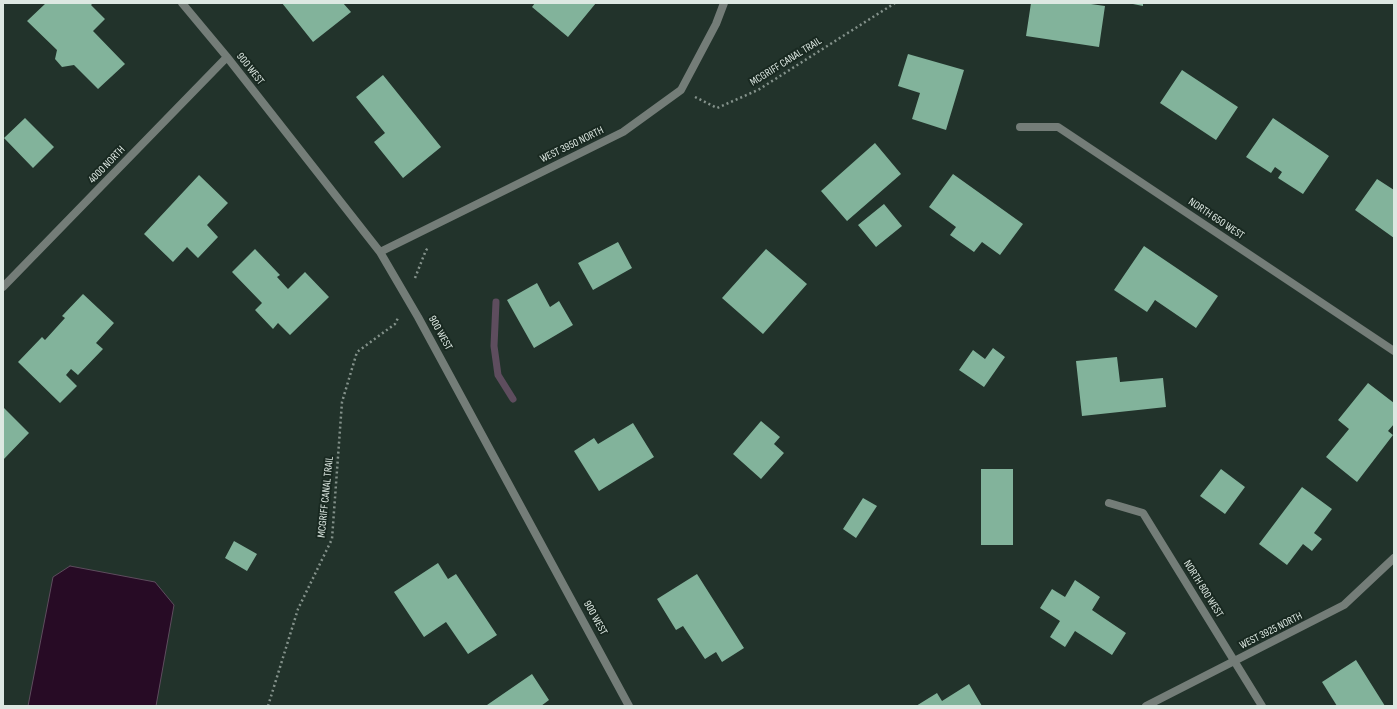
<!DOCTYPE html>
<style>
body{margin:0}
#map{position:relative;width:1397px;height:709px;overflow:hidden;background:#22332b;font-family:"Sofia Sans Condensed",sans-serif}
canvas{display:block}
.frame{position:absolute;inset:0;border:4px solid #dde8e2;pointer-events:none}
</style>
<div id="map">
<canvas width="1397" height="709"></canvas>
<div class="frame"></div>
</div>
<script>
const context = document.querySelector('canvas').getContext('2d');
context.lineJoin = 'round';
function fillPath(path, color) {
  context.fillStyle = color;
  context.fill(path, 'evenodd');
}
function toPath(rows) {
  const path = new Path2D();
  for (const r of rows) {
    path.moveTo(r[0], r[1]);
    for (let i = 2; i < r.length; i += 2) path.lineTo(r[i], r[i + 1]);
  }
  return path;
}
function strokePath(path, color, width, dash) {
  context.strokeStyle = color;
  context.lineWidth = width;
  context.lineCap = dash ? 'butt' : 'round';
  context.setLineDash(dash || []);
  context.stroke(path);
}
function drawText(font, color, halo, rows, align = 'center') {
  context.font = font + ' "Sofia Sans Condensed",sans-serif';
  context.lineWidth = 4;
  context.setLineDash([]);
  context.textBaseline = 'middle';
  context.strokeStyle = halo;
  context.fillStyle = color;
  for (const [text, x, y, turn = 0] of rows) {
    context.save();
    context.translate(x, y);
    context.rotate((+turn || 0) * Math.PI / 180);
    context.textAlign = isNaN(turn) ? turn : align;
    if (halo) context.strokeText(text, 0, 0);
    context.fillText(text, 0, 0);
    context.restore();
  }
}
const water = toPath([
 [70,566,155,582,174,605,156,706,28,706,53,577,70,566]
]);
fillPath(water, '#270b25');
strokePath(water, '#5e4d5e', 1);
strokePath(toPath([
 [496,302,494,346,498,375,513,399]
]), '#5e4d5e', 7);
fillPath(toPath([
 [46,3,93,3,91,5,105,19,93,31,125,64,98,89,74,65,62,67,55,59,57,50,27,21],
 [282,3,343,3,351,12,313,42],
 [535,3,596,3,568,37,532,7],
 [1031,3,1084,3,1105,6,1099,47,1026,36],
 [1128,3,1143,3,1143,6],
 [908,54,964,70,946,130,912,119,920,93,898,86],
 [1182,70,1238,107,1216,140,1160,103],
 [383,75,441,147,403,178,374,142,385,133,356,97],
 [25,118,54,147,33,168,4,138],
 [1273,118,1329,156,1303,194,1278,178,1282,172,1275,167,1271,173,1246,157],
 [875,143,901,174,847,221,821,191],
 [953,174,1023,224,1000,255,982,242,974,252,950,235,956,227,929,207],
 [199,175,228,203,207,225,218,237,198,258,187,247,173,262,144,234],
 [1377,179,1394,190,1394,238,1355,210],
 [884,204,902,226,876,247,858,225],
 [618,242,632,268,593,290,578,263],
 [1144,246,1218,296,1196,328,1155,300,1147,312,1114,290],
 [255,249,280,275,277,277,288,289,305,272,329,297,290,335,278,323,273,329,255,310,262,303,232,272],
 [766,249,807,284,763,334,722,298],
 [537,283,550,307,559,301,573,325,534,348,507,300],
 [83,294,114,323,96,343,103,349,78,375,71,369,66,375,77,386,60,403,18,362,42,337,45,340,65,318,62,316],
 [993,348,1005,357,984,387,959,370,973,350,985,359],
 [1117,357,1120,382,1163,378,1166,407,1082,416,1076,361],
 [1368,383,1394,403,1394,424,1388,431,1393,435,1357,482,1326,457,1349,429,1338,420],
 [3,407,29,433,3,460],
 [761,421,780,437,774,444,784,453,761,479,733,454],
 [633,423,654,457,599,491,574,451,594,438,598,444],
 [981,469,1013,469,1013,545,981,545],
 [1221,469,1245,487,1225,514,1200,496],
 [1302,487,1332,509,1314,533,1322,539,1312,551,1303,544,1287,565,1259,544],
 [863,498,877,506,856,538,843,529],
 [234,541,257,554,247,571,225,558],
 [438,563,448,579,456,574,497,635,468,654,446,622,424,637,394,592],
 [697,574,744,648,722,662,716,652,705,659,683,626,676,630,657,599],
 [1075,580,1100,597,1092,610,1126,633,1112,655,1075,631,1065,647,1050,637,1060,621,1040,608,1052,589,1065,597],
 [1356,660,1385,706,1337,706,1322,682],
 [532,674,549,700,541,706,488,706,487,705],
 [969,684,982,706,916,706,937,693,942,701]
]), '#82b39b');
strokePath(toPath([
 [695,97,717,108,758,90,895,3],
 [415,278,426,250,429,248],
 [268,706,298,609,332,539,342,402,357,352,395,324,399,316]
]), '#84928b', 2.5, [2, 3]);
strokePath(toPath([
 [182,3,227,57,380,252,418,317,629,706],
 [1020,127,1058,127,1394,351],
 [380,252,623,132,681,90,716,24,724,3],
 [3,287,227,57],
 [1109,503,1143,513,1262,706],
 [1146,706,1344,605,1394,558]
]), '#747d78', 8);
drawText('11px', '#dde8e2', '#192921', [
 ["MCGRIFF CANAL TRAIL",786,62,-32],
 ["900 WEST",250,69,52],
 ["WEST 3950 NORTH",572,145,-26],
 ["4000 NORTH",107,165,-46],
 ["NORTH 650 WEST",1216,219,34],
 ["900 WEST",440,333,61],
 ["MCGRIFF CANAL TRAIL",326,497,-84],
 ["NORTH 800 WEST",1203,589,58],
 ["900 WEST",595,618,61],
 ["WEST 3925 NORTH",1271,631,-27]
]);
</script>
